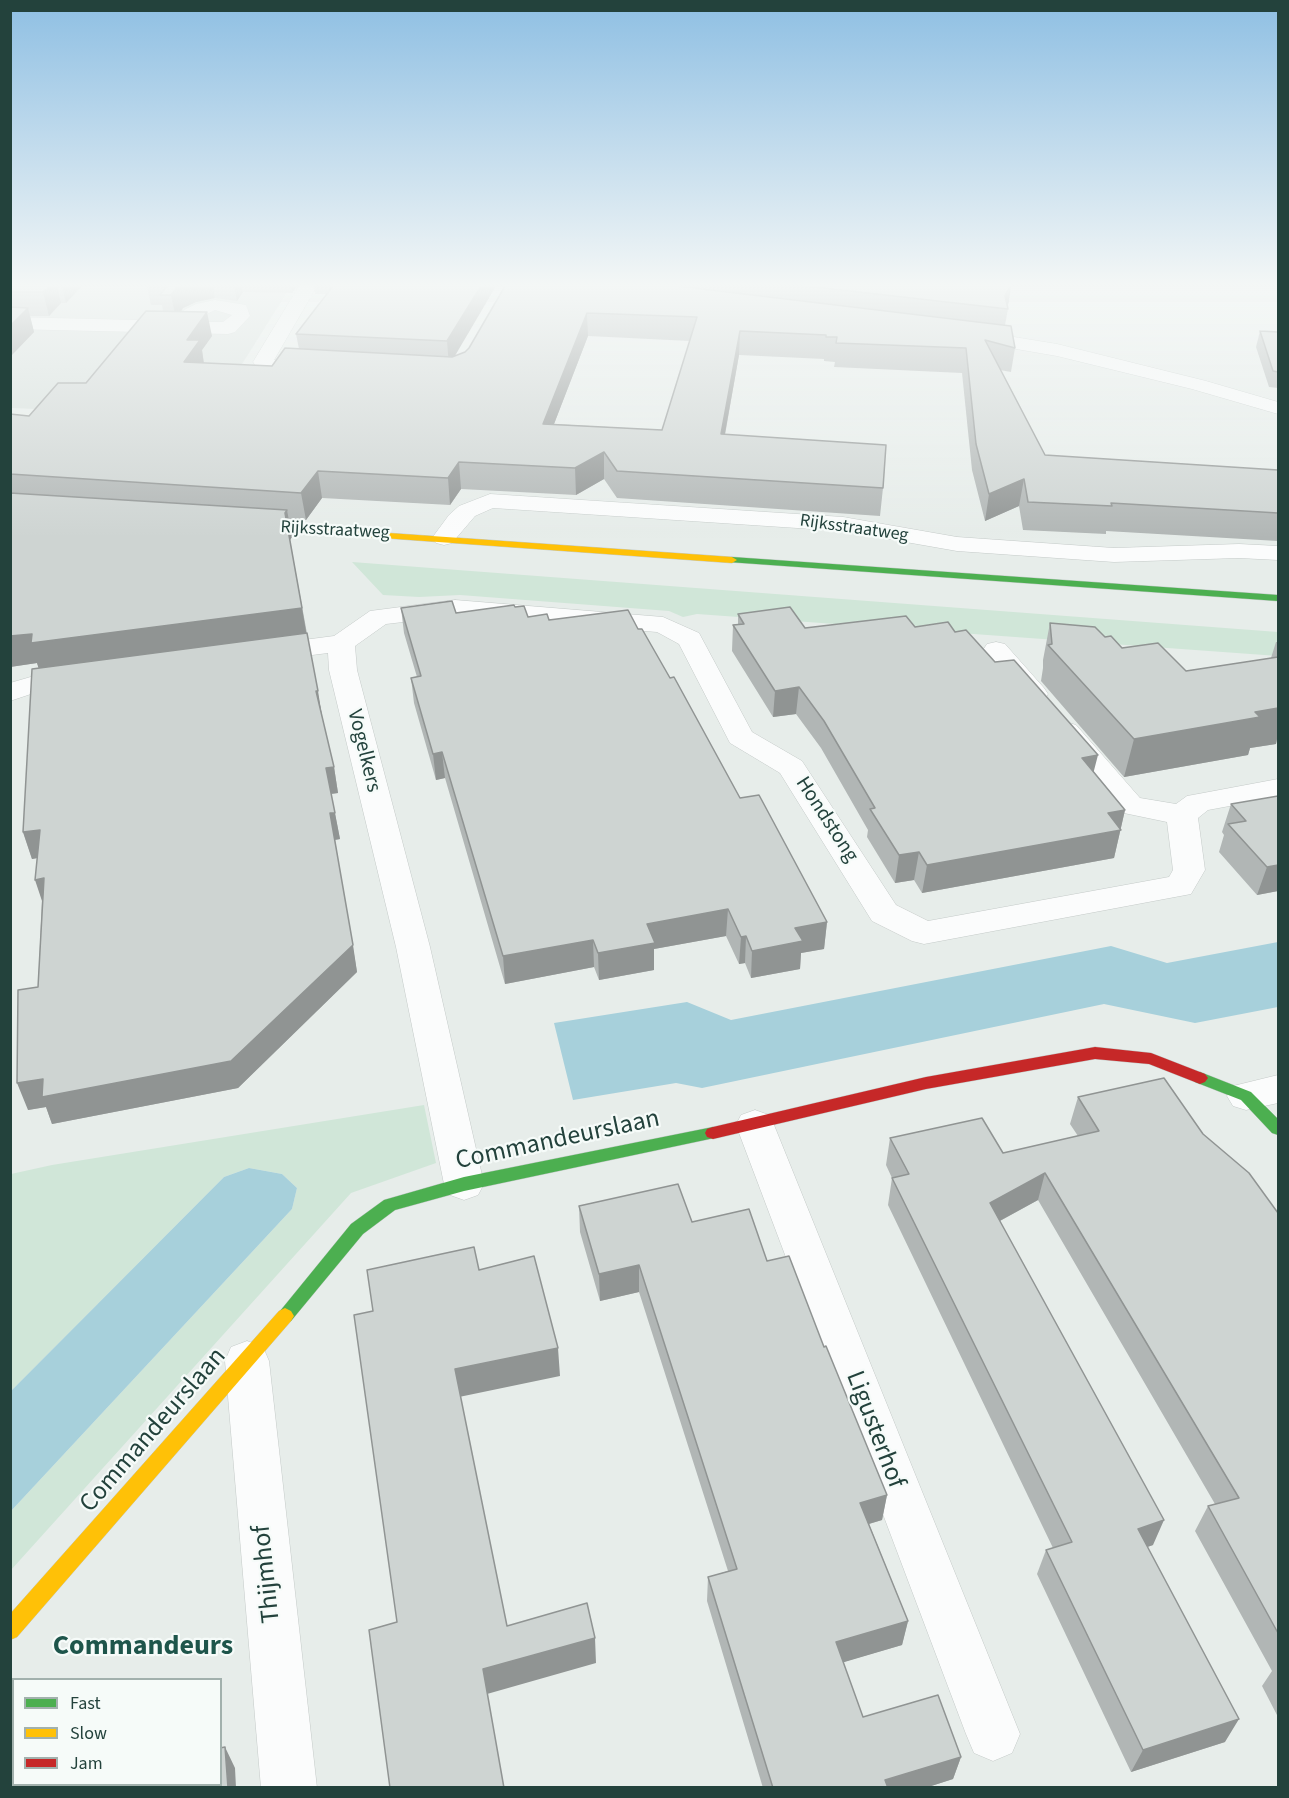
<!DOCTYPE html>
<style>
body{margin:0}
#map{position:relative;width:1289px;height:1798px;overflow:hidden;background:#e7edea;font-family:"Source Sans 3",sans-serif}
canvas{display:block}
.frame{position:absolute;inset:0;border:12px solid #23423c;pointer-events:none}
.legend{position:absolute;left:12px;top:1678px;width:210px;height:108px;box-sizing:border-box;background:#f6fbf9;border:2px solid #a2b1ad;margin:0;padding:8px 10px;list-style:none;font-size:18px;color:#23423c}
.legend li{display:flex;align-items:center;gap:12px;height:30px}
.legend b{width:30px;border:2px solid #a2b1ad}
</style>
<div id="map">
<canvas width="1289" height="1798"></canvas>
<div class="frame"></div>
<ul class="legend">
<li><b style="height:8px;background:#4caf50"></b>Fast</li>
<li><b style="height:8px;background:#ffc107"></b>Slow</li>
<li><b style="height:8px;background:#c62828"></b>Jam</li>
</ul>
</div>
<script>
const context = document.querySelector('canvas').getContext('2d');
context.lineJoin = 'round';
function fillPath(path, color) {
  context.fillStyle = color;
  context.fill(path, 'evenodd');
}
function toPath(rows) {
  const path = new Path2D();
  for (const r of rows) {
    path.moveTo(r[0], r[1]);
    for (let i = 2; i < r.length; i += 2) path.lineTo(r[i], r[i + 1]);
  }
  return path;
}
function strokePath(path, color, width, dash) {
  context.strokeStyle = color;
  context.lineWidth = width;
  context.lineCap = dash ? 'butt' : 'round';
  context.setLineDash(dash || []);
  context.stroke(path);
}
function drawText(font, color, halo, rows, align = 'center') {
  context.font = font + ' "Source Sans 3",sans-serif';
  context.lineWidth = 4.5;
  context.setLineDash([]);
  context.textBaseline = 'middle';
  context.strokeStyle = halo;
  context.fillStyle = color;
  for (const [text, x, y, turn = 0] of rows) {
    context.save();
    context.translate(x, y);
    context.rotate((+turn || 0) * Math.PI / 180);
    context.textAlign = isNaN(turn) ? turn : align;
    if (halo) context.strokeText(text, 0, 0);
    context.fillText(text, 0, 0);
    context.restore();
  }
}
fillPath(toPath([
 [11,286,291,286,229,385,86,411,11,408]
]), '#d5deda');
fillPath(toPath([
 [352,562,1278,632,1278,656,697,614,683,617,669,611,460,595,419,597,383,595],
 [424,1105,436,1163,351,1193,11,1570,11,1511,292,1209,297,1188,282,1174,249,1168,224,1177,11,1391,11,1174,52,1165]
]), '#d0e6d8');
fillPath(toPath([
 [1278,942,1278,1007,1195,1023,1104,1004,702,1088,676,1083,573,1100,554,1023,687,1002,731,1020,1111,946,1167,963],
 [249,1168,282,1174,297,1188,292,1209,11,1511,11,1391,224,1177]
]), '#a7d0db');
const street = toPath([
 [299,286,317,286,274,360,312,362,319,364,322,368,319,372,312,374,267,371,256,366,253,362,299,286],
 [215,300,246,305,250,316,235,332,228,334,10,329,10,317,177,321,184,310,196,304,215,300],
 [215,310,232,315,223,322,195,322,198,318,215,310],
 [971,330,1057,344,1206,381,1278,402,1278,414,1192,389,1057,356,964,340,962,336,964,332,971,330],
 [490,494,843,517,957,537,1114,548,1239,544,1278,546,1278,560,1239,558,1114,562,957,551,843,531,493,508,475,516,452,543,444,545,436,543,432,538,449,515,459,506,490,494],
 [455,600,663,617,699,633,752,732,802,761,896,905,928,921,1169,877,1173,870,1167,822,1119,812,1056,737,1052,731,1056,725,1066,722,1076,725,1140,798,1176,804,1187,796,1198,794,1278,779,1278,797,1208,810,1198,818,1205,870,1191,894,924,944,912,941,872,921,780,773,730,743,679,644,657,632,455,616,386,624,355,646,357,670,430,947,484,1184,478,1195,464,1200,450,1195,444,1184,396,947,329,670,328,653,265,661,256,659,252,653,256,647,265,645,334,636,370,611,455,600],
 [996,642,1005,644,1044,688,1048,694,1044,700,1034,702,1024,700,987,656,983,650,987,644,996,642],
 [74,670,84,672,88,678,84,684,40,691,10,701,10,683,34,676,74,670],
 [1278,1075,1278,1103,1246,1110,1233,1106,1227,1096,1233,1086,1278,1075],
 [755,1110,769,1115,774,1125,1020,1734,1012,1753,993,1761,974,1753,966,1734,736,1125,741,1115,755,1110],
 [247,1341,263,1347,269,1361,317,1788,261,1788,225,1361,231,1347,247,1341]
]);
const fast = toPath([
 [732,557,1278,595,1278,601,728,562,728,558,732,557],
 [1200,1072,1251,1092,1278,1119,1278,1135,1272,1133,1241,1100,1195,1082,1192,1078,1195,1074,1200,1072],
 [713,1127,719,1129,721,1133,719,1137,464,1191,395,1210,363,1234,291,1321,285,1324,279,1321,276,1316,351,1224,384,1200,464,1177,713,1127]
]);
const slow = toPath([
 [246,523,732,557,737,560,732,563,243,528,243,524,246,523],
 [285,1308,291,1311,294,1316,291,1321,17,1637,10,1640,10,1614,279,1311,285,1308]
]);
const jam = toPath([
 [1095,1047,1151,1053,1205,1074,1208,1078,1205,1082,1200,1084,1149,1064,1095,1059,926,1089,713,1139,707,1137,705,1133,707,1129,713,1127,926,1077,1095,1047]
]);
strokePath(street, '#c4cac8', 1);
strokePath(fast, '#c3cac8', 1);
strokePath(slow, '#c3cac8', 1);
strokePath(jam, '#c3cac8', 1);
fillPath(street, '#fbfcfc');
fillPath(fast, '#4caf50');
fillPath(slow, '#ffc107');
fillPath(jam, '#c62828');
fillPath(toPath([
 [10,286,82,286,66,303,61,303,49,316,30,316,34,332,10,357],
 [147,286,297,286,292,293,243,292,237,301,215,298,196,302,183,308,181,312,212,336,202,350,204,363,272,366,299,349,296,334,327,294,315,294,314,286,496,286,454,356,465,352,469,348,505,286,1011,286,1007,306,1008,309,1005,325,1015,348,1011,372,1000,370,1045,455,1278,470,1278,541,1106,531,1106,534,1023,530,1019,506,985,521,972,470,962,373,834,367,835,362,824,361,824,359,739,355,725,435,883,488,880,516,617,498,604,479,576,495,461,489,450,505,322,498,306,520,289,519,292,537,290,540,322,716,334,767,338,793,331,794,340,839,335,840,357,972,238,1088,52,1124,46,1107,28,1110,38,987,42,900,37,858,32,859,23,832,39,668,37,663,10,667,10,414,29,416,86,383,163,311,162,305,151,305],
 [588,336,690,341,662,430,554,424],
 [1260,331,1278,332,1278,388,1269,387,1256,347],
 [515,607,528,617,638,629,670,678,740,798,827,922,824,949,801,953,800,969,751,978,745,963,739,964,726,936,654,949,654,970,599,980,594,967,505,984,445,778,436,780,414,703,411,678,417,677,404,633,401,608,456,613],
 [738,614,805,628,915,627,955,632,1094,772,1125,810,1114,858,922,893,914,880,895,883,867,837,868,830,821,748,796,714,773,717,732,651,733,625,738,624],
 [1050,623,1105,637,1122,648,1186,671,1271,658,1276,642,1278,642,1278,739,1277,739,1276,744,1250,748,1248,755,1124,777,1041,681,1043,668,1043,660],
 [1278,796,1278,891,1257,895,1219,852,1224,835,1222,832,1231,804],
 [1078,1097,1203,1134,1278,1213,1278,1717,1262,1686,1272,1671,1195,1531,1208,1506,1215,1504,1038,1200,1000,1221,1153,1545,1147,1547,1225,1742,1131,1772,1037,1574,1046,1550,1053,1548,888,1205,892,1178,886,1165,890,1138,1003,1153,1078,1136,1070,1124],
 [579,1206,692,1222,767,1261,824,1347,887,1495,882,1520,869,1524,908,1621,902,1645,843,1662,863,1717,961,1757,953,1779,925,1788,763,1788,707,1601,708,1577,728,1571,639,1292,600,1301,580,1232]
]), '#b1b6b5');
fillPath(toPath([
 [50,286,57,286,61,303,49,316,43,292],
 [62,286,82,286,66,303],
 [178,286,213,286,215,298,196,302,183,308,176,319,171,295],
 [234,286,242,286,243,292,237,301],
 [291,286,297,286,292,293],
 [481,286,496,286,449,366,447,341],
 [1010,286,1011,286,1009,302,1006,309,1005,296],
 [28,308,34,332,10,357,10,326],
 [207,312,212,336,202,350,204,365,184,362,187,340],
 [587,313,588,336,544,450,543,424],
 [740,331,739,355,720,461,721,434],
 [604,452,604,479,576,495,575,468],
 [459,462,461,489,450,505,448,478],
 [318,471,322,498,306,520,301,493],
 [1024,479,1019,506,985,521,989,494],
 [287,510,292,537,289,541,285,513],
 [302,608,307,637,40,673,37,663,10,667,10,636,32,634],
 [799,687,796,714,773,717,775,691],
 [316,691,318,691,322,716,320,716],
 [1278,708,1278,739,1277,739,1276,744,1250,748,1248,755,1124,777,1134,739,1255,712],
 [442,752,445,778,436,780,433,754],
 [1098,755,1091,782,1082,758],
 [334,767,338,793,330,794,326,768],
 [1125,810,1114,858,922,893,927,865,1108,813],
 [330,813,335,813,340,839,334,840],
 [40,830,49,856,32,859,23,832],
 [919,852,914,880,895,883,899,855],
 [1278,865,1278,891,1257,895,1267,867],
 [44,878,44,907,35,880],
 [728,909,726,936,654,949,654,970,599,980,598,953,647,924],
 [827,922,824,949,801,953,800,969,751,978,752,951,795,928],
 [746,936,745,963,739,964,741,937],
 [593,940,594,967,505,984,503,956],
 [353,945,357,972,238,1088,52,1124,46,1107,28,1110,17,1083],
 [1045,1173,1038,1200,983,1230,990,1203],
 [639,1265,639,1292,600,1301,599,1274],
 [558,1348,560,1376,459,1397,455,1369],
 [887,1495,882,1520,855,1528,860,1503],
 [1164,1520,1153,1545,1127,1554,1138,1529],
 [908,1621,902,1645,831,1666,836,1642],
 [595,1638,596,1663,487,1694,483,1669],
 [1239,1719,1225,1742,1131,1772,1143,1750],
 [225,1747,235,1768,236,1788,228,1788],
 [961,1757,953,1779,925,1788,883,1788,885,1780]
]), '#909493');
const building = toPath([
 [10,286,50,286,43,292,10,292,10,286],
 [167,286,178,286,171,295,160,295,167,286],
 [333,286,481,286,447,341,296,334,333,286],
 [505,286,677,286,1011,326,1015,348,985,340,1045,455,1278,470,1278,513,1111,503,1112,506,1028,502,1024,479,989,494,976,444,966,348,836,343,837,337,826,337,826,335,740,331,721,434,886,445,883,488,617,471,604,452,575,468,459,462,448,478,318,471,301,493,10,474,10,414,29,416,58,383,86,383,146,311,207,312,187,340,200,340,184,362,272,366,285,348,452,357,465,352,469,348,505,286],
 [587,313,697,317,662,430,543,424,587,313],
 [806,286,1010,286,1005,296,1008,309,806,286],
 [10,307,28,308,10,326,10,307],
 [1260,331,1278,332,1278,372,1273,371,1260,331],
 [10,493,287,510,285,513,302,608,31,643,32,634,10,636,10,493],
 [452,601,456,613,514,605,515,607,524,606,528,617,547,614,549,620,628,610,638,629,642,629,670,678,674,677,740,798,759,795,827,922,795,928,803,941,752,951,746,936,741,937,728,909,647,924,655,943,598,953,593,940,503,956,442,752,433,754,411,678,421,676,401,608,452,601],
 [790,607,805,628,906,616,915,627,948,622,955,632,966,630,995,662,1014,660,1098,755,1082,758,1125,810,1108,813,1121,830,927,865,919,852,899,855,870,809,875,808,824,721,799,687,775,691,733,625,744,624,738,614,790,607],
 [1050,623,1095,627,1105,637,1111,636,1122,648,1158,643,1186,671,1278,657,1278,708,1255,712,1260,717,1134,739,1048,645,1052,644,1050,623],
 [307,633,318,691,316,691,334,767,326,768,335,813,330,813,353,945,231,1061,42,1097,43,1079,17,1083,18,990,38,987,44,878,35,880,40,830,23,832,32,669,307,633],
 [1278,796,1278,865,1267,867,1228,824,1246,821,1231,804,1278,796],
 [1164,1078,1203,1134,1249,1173,1278,1213,1278,1633,1208,1506,1239,1498,1045,1173,990,1203,1164,1520,1138,1529,1239,1719,1143,1750,1046,1550,1072,1542,892,1178,909,1174,890,1138,982,1118,1003,1153,1099,1131,1078,1097,1164,1078],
 [678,1184,692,1222,749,1209,767,1261,789,1256,824,1347,826,1346,887,1495,860,1503,908,1621,836,1642,863,1717,938,1695,961,1757,885,1780,888,1788,773,1788,708,1577,737,1569,639,1265,599,1274,579,1206,678,1184],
 [474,1247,479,1270,534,1256,558,1348,455,1369,507,1626,587,1603,595,1638,483,1669,504,1788,390,1788,369,1630,397,1622,354,1315,373,1311,367,1270,474,1247],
 [10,1722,14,1722,14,1785,220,1785,220,1748,225,1747,228,1788,10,1788,10,1722]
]);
fillPath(building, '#ced4d2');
strokePath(building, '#909493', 1.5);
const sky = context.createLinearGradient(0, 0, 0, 538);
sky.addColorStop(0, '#8ebfe3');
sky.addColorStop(0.53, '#f4f7f6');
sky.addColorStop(1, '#f4f7f600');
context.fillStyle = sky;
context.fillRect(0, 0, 1289, 538);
drawText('18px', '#23423c', '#f6fbf9', [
 ["Rijksstraatweg",854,529,8],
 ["Rijksstraatweg",335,531,3]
]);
drawText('21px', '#23423c', '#f6fbf9', [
 ["Vogelkers",363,751,76],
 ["Hondstong",826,820,57]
]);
drawText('26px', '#23423c', '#f6fbf9', [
 ["Commandeurslaan",558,1141,-12],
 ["Ligusterhof",874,1430,69],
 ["Commandeurslaan",154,1431,-49],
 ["Thijmhof",268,1574,-96]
]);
drawText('bold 28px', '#1e554b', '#f6fbf9', [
 ["Commandeurs",143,1648]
]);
</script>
